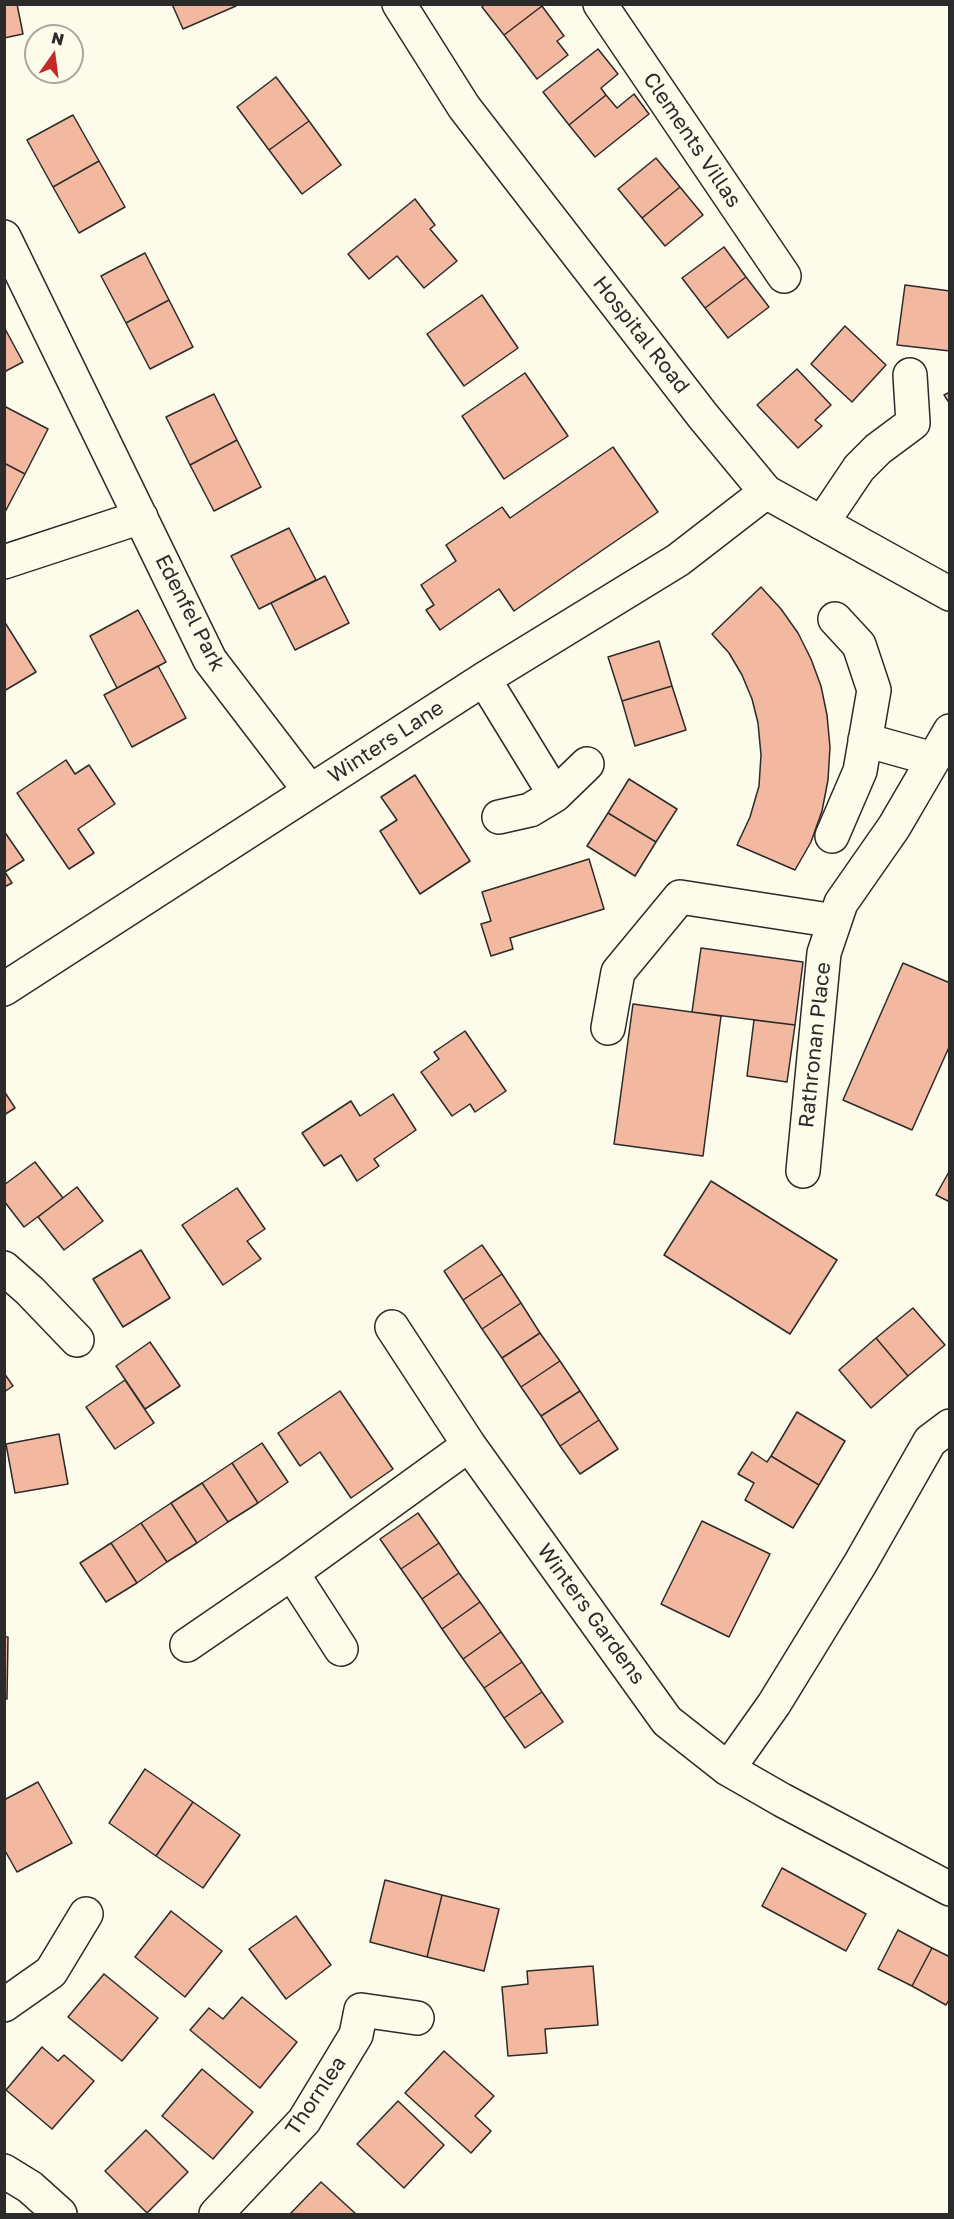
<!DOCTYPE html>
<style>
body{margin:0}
#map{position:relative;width:954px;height:2219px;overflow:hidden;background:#fdfbea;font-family:"Golos Text",sans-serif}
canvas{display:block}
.frame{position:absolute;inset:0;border:6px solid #2b2b2b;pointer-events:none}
.north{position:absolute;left:24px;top:24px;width:60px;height:60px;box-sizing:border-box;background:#fdfbea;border:2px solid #a9a89e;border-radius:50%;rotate:14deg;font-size:16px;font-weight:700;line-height:24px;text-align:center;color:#2b2b2b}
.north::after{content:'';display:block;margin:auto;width:21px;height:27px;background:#c62828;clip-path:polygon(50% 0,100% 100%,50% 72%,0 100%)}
</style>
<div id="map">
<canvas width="954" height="2219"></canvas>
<div class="frame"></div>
<div class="north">N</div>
</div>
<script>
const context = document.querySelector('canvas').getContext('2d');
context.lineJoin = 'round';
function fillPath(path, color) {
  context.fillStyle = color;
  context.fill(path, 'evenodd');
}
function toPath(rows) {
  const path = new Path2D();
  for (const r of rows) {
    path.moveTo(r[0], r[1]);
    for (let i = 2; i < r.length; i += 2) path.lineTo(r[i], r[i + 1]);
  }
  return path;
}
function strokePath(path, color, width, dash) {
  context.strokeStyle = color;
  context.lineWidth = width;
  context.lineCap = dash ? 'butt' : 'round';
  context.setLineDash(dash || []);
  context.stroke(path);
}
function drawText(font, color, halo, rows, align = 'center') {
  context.font = font + ' "Golos Text",sans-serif';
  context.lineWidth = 4.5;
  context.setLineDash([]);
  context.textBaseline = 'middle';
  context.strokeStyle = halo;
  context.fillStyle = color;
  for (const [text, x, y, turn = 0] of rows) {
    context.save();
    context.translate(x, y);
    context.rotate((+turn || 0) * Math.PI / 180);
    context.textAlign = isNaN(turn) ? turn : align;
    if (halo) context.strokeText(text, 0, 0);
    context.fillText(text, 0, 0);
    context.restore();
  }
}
const building = toPath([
 [4,4,17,4,23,34,4,38,4,4],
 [172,4,235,4,236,6,183,29,172,4],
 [485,4,541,4,542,6,504,35,482,7,485,4],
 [542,6,564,36,557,41,568,55,537,79,504,35,542,6],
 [598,49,618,74,601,88,606,95,569,125,543,92,598,49],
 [276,77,309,121,269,150,237,107,276,77],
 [634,94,649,114,595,157,569,125,606,95,617,108,634,94],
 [73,115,99,161,53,187,27,140,73,115],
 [309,121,341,165,302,194,269,150,309,121],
 [656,158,680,187,642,218,618,189,656,158],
 [99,161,125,207,79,233,53,187,99,161],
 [680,187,703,215,665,246,642,218,680,187],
 [415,199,435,225,430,229,457,261,424,288,397,256,369,279,348,254,415,199],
 [724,247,746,277,705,308,682,278,724,247],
 [145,253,169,300,126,323,101,276,145,253],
 [746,277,769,307,728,338,705,308,746,277],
 [905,285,950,291,950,351,897,345,905,285],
 [482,295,518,348,464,386,427,334,482,295],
 [169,300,193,347,150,369,126,323,169,300],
 [845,326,886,365,852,402,811,364,845,326],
 [4,327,23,362,4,372,4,327],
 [797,369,831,405,815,420,822,426,798,448,757,405,797,369],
 [525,373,568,436,504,479,462,416,525,373],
 [950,392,950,404,944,395,950,392],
 [214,394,237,440,190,465,166,417,214,394],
 [4,406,48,429,25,474,4,463,4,406],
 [237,440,261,487,214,511,190,465,237,440],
 [613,447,658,512,514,611,499,589,440,630,426,610,434,605,421,585,456,561,446,545,502,507,510,518,613,447],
 [4,463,25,474,4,514,4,463],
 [289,528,316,580,259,609,231,556,289,528],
 [325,576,349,623,295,650,271,603,325,576],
 [761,587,781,609,798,633,811,659,821,686,827,715,830,747,828,780,822,811,811,842,795,870,737,845,750,817,759,786,761,755,758,723,752,699,742,675,729,653,712,634,761,587],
 [138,610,166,662,117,688,90,636,138,610],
 [4,621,36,672,4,691,4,621],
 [659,641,672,686,622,701,608,657,659,641],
 [158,666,186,718,132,747,104,695,158,666],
 [672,686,686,730,635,746,622,701,672,686],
 [66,760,75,774,89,765,115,804,78,829,94,853,69,869,17,793,66,760],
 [415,775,470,861,420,894,380,831,397,820,381,797,415,775],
 [629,779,677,809,656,842,608,813,629,779],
 [608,813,656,842,635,876,587,846,608,813],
 [4,831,24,860,5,872,12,883,4,887,4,831],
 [589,859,604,909,510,938,513,949,491,956,481,924,491,921,482,892,589,859],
 [701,948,803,962,795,1025,692,1012,701,948],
 [903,963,950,983,950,1045,912,1130,843,1100,903,963],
 [633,1004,721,1016,703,1156,614,1144,633,1004],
 [754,1020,795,1025,787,1082,747,1076,754,1020],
 [465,1031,506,1091,475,1112,470,1104,452,1116,421,1072,439,1059,434,1052,465,1031],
 [4,1091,15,1108,4,1115,4,1091],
 [393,1094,416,1130,374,1159,379,1166,357,1181,341,1155,324,1166,302,1133,351,1101,360,1116,393,1094],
 [35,1162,63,1198,24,1227,4,1201,4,1185,35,1162],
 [950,1170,950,1202,936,1195,950,1170],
 [711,1181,837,1260,790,1334,664,1255,711,1181],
 [77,1187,103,1221,64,1250,38,1217,77,1187],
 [237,1188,265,1229,247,1241,261,1259,223,1285,182,1225,237,1188],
 [482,1245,502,1274,463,1300,444,1271,482,1245],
 [141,1250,170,1298,123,1327,93,1279,141,1250],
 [502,1274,521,1303,482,1329,463,1300,502,1274],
 [521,1303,540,1333,502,1358,482,1329,521,1303],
 [913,1308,945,1345,908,1376,876,1338,913,1308],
 [540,1333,560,1361,521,1387,502,1358,540,1333],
 [876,1338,908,1376,871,1408,839,1370,876,1338],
 [150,1342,180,1386,145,1409,116,1366,150,1342],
 [560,1361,580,1391,541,1416,521,1387,560,1361],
 [4,1373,13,1386,4,1392,4,1373],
 [125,1380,154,1423,115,1449,86,1407,125,1380],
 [340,1391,393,1469,351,1498,320,1452,300,1466,278,1433,340,1391],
 [580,1391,599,1420,560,1446,541,1416,580,1391],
 [797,1412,845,1441,819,1485,771,1456,797,1412],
 [599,1420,618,1449,580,1474,560,1446,599,1420],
 [59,1434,68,1484,15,1493,6,1444,59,1434],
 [262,1443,288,1482,258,1503,232,1463,262,1443],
 [752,1452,767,1462,771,1456,819,1485,793,1528,745,1500,754,1483,738,1474,752,1452],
 [232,1463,258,1503,228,1522,202,1483,232,1463],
 [202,1483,228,1522,197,1543,171,1503,202,1483],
 [171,1503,197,1543,167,1562,141,1523,171,1503],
 [418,1513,439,1543,401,1569,380,1539,418,1513],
 [702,1521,770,1554,729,1637,661,1604,702,1521],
 [141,1523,167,1562,137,1583,111,1543,141,1523],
 [111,1543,137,1583,106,1602,80,1563,111,1543],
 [439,1543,459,1573,422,1599,401,1569,439,1543],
 [459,1573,480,1602,442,1629,422,1599,459,1573],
 [480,1602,501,1632,463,1659,442,1629,480,1602],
 [501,1632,522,1662,484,1688,463,1659,501,1632],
 [4,1637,8,1637,7,1699,4,1699,4,1637],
 [522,1662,542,1692,504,1718,484,1688,522,1662],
 [542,1692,563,1722,525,1748,504,1718,542,1692],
 [145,1769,193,1802,156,1856,109,1823,145,1769],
 [38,1782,72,1843,17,1872,4,1849,4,1800,38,1782],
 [193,1802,240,1835,203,1888,156,1856,193,1802],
 [782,1868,866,1914,846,1951,762,1906,782,1868],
 [385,1880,442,1895,427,1957,370,1942,385,1880],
 [442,1895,499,1909,484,1971,427,1957,442,1895],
 [171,1911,222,1951,185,1997,135,1957,171,1911],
 [296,1916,331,1965,286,1999,249,1949,296,1916],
 [898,1930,932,1948,912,1986,878,1969,898,1930],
 [932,1948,950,1957,950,1998,946,2005,912,1986,932,1948],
 [593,1966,598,2025,545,2029,547,2053,508,2056,502,1987,528,1984,527,1971,593,1966],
 [104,1974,158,2018,122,2061,68,2017,104,1974],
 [242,1997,297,2042,260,2088,190,2030,209,2008,223,2019,242,1997],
 [42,2047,58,2061,64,2055,94,2081,52,2129,6,2090,42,2047],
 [444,2051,494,2096,475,2116,491,2131,471,2153,405,2093,444,2051],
 [202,2069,253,2112,213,2159,162,2116,202,2069],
 [398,2101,444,2145,404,2188,357,2144,398,2101],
 [146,2130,188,2172,147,2213,105,2171,146,2130],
 [321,2182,356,2214,290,2214,321,2182]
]);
fillPath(building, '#f2b8a0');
strokePath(building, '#2b2b2b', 1.5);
const minor = toPath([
 [600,4,784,276],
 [4,237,210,660,310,791],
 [822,523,859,468,878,449,913,423,910,375],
 [4,562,141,517],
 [484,679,555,795],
 [865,740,933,759],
 [499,817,530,810,555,795,587,764],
 [832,836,860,771,874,690,859,645,835,619],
 [4,989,484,679,678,560,766,492],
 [608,1028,618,972,680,897,835,921],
 [803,1171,824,953,841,903,894,827,950,731],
 [4,1268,30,1291,77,1340],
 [392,1327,469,1445,667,1721,728,1769,782,1800,950,1889],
 [292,1573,341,1649],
 [187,1645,292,1573,469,1445],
 [728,1769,774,1704,860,1564,930,1441,950,1426],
 [4,2005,51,1972,86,1914],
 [4,2171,30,2187,60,2214],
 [216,2214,304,2121,356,2035,361,2010,417,2018]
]);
const major = toPath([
 [399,4,464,107,703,416,766,492,950,594]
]);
strokePath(minor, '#2b2b2b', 36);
strokePath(major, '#2b2b2b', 36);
strokePath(minor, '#fdfbea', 33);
strokePath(major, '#fdfbea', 33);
drawText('21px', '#2b2b2b', '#fdfbea', [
 ["Clements Villas",692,140,56],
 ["Hospital Road",641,335,52],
 ["Edenfel Park",190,613,63],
 ["Winters Lane",386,742,-33],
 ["Rathronan Place",815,1045,-84],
 ["Winters Gardens",591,1614,54],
 ["Thornlea",316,2096,-56]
]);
</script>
